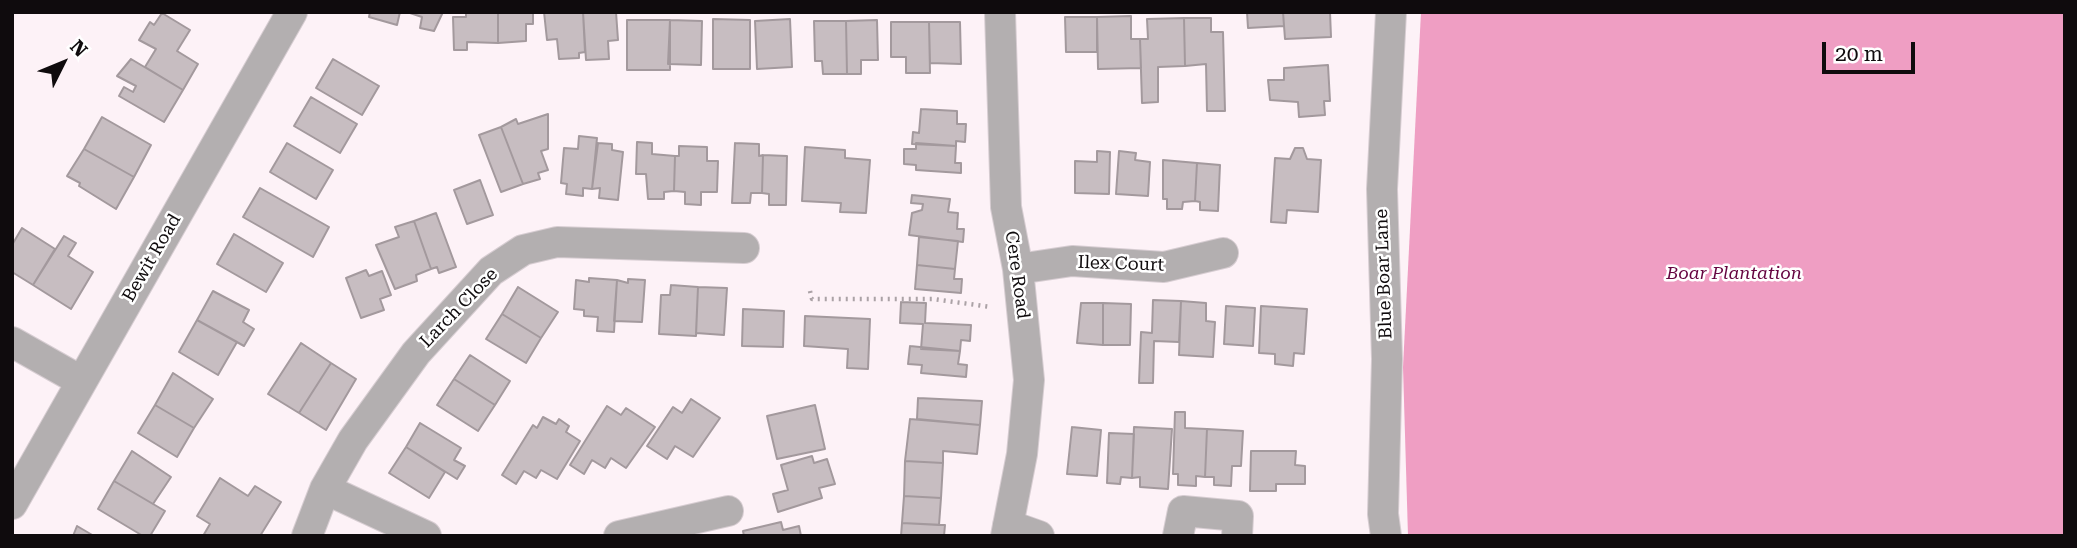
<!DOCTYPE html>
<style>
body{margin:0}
#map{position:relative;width:2077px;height:548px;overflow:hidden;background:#fdf2f7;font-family:"Roboto Serif",serif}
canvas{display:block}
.frame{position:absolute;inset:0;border:14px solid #0f0b0d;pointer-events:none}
.north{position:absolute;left:28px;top:28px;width:70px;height:70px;-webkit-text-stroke:5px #fff;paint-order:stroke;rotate:47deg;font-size:19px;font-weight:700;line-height:28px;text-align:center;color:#0f0b0d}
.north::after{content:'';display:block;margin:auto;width:24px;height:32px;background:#0f0b0d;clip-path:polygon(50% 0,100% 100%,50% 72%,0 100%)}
.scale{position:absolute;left:1822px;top:42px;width:93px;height:32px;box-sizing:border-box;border:4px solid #0f0b0d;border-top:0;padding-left:9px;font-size:21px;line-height:24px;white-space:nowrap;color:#0f0b0d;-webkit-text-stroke:5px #fff;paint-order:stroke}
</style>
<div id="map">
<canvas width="2077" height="548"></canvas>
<div class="frame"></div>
<div class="north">N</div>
<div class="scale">20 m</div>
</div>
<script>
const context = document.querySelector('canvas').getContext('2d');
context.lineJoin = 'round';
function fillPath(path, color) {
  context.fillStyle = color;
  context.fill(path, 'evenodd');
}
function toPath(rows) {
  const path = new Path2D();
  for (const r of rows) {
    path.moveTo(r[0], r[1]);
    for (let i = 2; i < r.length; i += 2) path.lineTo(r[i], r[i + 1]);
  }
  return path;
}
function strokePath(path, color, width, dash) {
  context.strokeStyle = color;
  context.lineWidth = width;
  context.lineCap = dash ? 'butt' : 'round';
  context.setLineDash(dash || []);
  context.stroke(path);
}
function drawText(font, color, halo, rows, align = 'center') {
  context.font = font + ' "Roboto Serif",serif';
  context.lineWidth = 5;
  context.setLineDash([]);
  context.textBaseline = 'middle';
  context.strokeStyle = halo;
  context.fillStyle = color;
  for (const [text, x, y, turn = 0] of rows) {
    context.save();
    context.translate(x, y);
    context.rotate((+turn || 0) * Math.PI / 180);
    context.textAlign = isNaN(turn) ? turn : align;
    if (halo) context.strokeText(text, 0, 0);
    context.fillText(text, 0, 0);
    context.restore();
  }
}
fillPath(toPath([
 [1421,12,2065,12,2065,536,1408,536,1403,367]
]), '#ef9ec3');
const building = toPath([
 [370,12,400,12,397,25,369,17,370,12],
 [443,12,434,31,420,28,422,17,410,13,443,12],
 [466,12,498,12,498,43,467,42,467,50,454,50,453,17,466,17,466,12],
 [498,12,533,12,533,24,526,24,526,41,498,43,498,12],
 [544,12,583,12,585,52,579,53,579,58,559,59,557,39,547,40,544,12],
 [583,12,616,12,618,40,608,41,609,59,586,60,583,12],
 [1247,12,1283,12,1284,26,1248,28,1247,12],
 [1283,12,1330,12,1331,37,1285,39,1283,12],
 [162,13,190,30,177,51,198,64,183,90,145,67,156,49,139,40,150,22,154,25,162,13],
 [1131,16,1131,39,1140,39,1141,68,1098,69,1097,17,1131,16],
 [1065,17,1097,17,1097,52,1066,52,1065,17],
 [1184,18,1185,66,1158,67,1158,102,1142,103,1140,39,1148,39,1147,19,1184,18],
 [1184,18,1211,18,1211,32,1223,32,1225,111,1207,111,1206,64,1185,66,1184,18],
 [713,19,750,20,750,69,713,69,713,19],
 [790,19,792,67,757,69,755,21,790,19],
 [627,20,670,20,670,70,627,70,627,20],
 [670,20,702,21,701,65,668,64,670,20],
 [877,20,878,60,861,60,861,74,847,74,846,21,877,20],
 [814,21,846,21,847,74,823,74,822,61,815,61,814,21],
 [891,22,929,22,930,73,906,73,906,57,891,57,891,22],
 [929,22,960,22,961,64,930,63,929,22],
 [131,59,183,90,164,122,119,96,124,87,133,92,136,86,117,76,131,59],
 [333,59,379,86,362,115,316,88,333,59],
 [1328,65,1330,101,1324,101,1325,115,1299,117,1298,102,1270,100,1268,80,1284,80,1284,68,1328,65],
 [311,97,357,124,340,153,294,126,311,97],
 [921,109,957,111,957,124,966,124,965,142,956,141,956,146,912,144,913,132,919,133,921,109],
 [548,114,548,149,541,151,548,170,538,173,540,179,523,184,501,127,516,119,518,124,548,114],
 [102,117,151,145,134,177,84,149,102,117],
 [501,127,523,184,501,192,479,135,501,127],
 [579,136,597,138,592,189,583,188,583,196,566,194,567,184,561,183,564,148,578,149,579,136],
 [637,142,652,143,652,154,675,156,674,191,664,192,664,199,648,199,646,174,636,174,637,142],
 [287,143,333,170,316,199,270,172,287,143],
 [598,143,612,144,612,150,623,152,618,200,599,198,600,188,592,189,598,143],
 [735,143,759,144,759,156,763,155,762,193,751,193,750,203,732,203,735,143],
 [916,143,956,146,955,163,961,163,961,173,916,170,916,165,904,164,904,149,916,149,916,143],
 [679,146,707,147,707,161,718,161,717,192,701,192,701,205,685,204,685,192,674,191,675,156,679,156,679,146],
 [805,147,845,150,845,158,870,160,866,213,840,212,841,203,802,201,805,147],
 [1295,148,1303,148,1307,159,1321,160,1318,212,1287,210,1286,223,1271,222,1275,158,1290,159,1295,148],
 [84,149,134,177,116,209,79,186,80,183,67,176,84,149],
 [1097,151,1110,152,1109,194,1075,193,1075,161,1097,162,1097,151],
 [1119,151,1136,153,1135,160,1150,162,1148,196,1116,194,1119,151],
 [763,155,787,156,786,205,769,205,769,194,762,193,763,155],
 [1163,160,1197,163,1195,201,1183,202,1182,209,1167,209,1167,199,1163,199,1163,160],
 [1197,163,1220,165,1218,211,1200,210,1200,202,1195,201,1197,163],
 [480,180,493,215,467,224,454,190,480,180],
 [260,188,329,227,313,257,243,217,260,188],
 [912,195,950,199,948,212,958,213,957,229,964,229,963,242,909,235,912,213,922,210,923,204,911,203,912,195],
 [436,213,456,267,439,273,437,267,431,269,414,221,436,213],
 [414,221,431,269,416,275,417,281,395,289,376,245,399,237,395,227,414,221],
 [22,228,55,249,33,285,12,272,12,245,22,228],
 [234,234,283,263,266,292,217,264,234,234],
 [64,236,76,243,68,256,93,272,71,309,33,285,64,236],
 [919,237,958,241,955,269,917,265,919,237],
 [917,265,955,269,954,279,962,279,961,293,915,289,917,265],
 [366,270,369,276,382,271,391,295,380,299,384,310,361,318,346,278,366,270],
 [589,278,617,280,614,332,597,331,598,317,584,316,584,310,574,309,576,280,589,282,589,278],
 [628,279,645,280,642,322,614,321,617,280,628,283,628,279],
 [671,285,698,287,696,336,659,334,661,295,670,295,671,285],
 [518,287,558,312,541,338,502,314,518,287],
 [698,287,727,288,724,335,696,333,698,287],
 [213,291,249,310,243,322,254,329,244,346,197,320,213,291],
 [1153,300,1181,301,1179,342,1154,341,1153,383,1139,383,1141,332,1152,333,1153,300],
 [1181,301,1206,303,1206,321,1215,322,1213,357,1179,355,1181,301],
 [901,302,926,303,925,323,971,325,970,341,961,340,960,351,921,349,923,324,900,323,901,302],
 [1081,303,1103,303,1103,345,1077,343,1081,303],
 [1103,303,1131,304,1130,345,1103,345,1103,303],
 [1226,306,1255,308,1253,346,1224,344,1226,306],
 [1261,306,1307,309,1304,354,1294,353,1293,366,1275,364,1275,354,1259,353,1261,306],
 [743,309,784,311,783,347,742,346,743,309],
 [502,314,541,338,526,363,486,339,502,314],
 [805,316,870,319,868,369,847,368,848,349,804,346,805,316],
 [197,320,237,342,218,375,179,352,197,320],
 [301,343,331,363,299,413,268,394,301,343],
 [910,346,960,351,958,364,967,365,966,377,921,373,922,365,908,364,910,346],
 [470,355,510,381,495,405,454,379,470,355],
 [331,363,356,379,326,430,299,413,331,363],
 [173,373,213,399,194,428,155,405,173,373],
 [454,379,495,405,478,431,437,405,454,379],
 [918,398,982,401,980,425,917,419,918,398],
 [691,399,720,418,693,457,675,446,667,459,647,446,673,407,682,413,691,399],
 [155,405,194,428,177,457,138,433,155,405],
 [815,405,825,449,777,459,767,416,815,405],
 [607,406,621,415,626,408,655,427,626,468,611,458,605,468,592,460,584,474,570,465,607,406],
 [1175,412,1185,412,1185,428,1207,429,1205,477,1196,476,1196,486,1178,485,1178,474,1173,474,1175,412],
 [543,417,556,424,559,419,569,426,566,432,580,441,557,479,541,470,536,478,524,471,516,484,502,475,533,425,537,428,543,417],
 [910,419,980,425,977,454,943,451,943,463,905,461,910,419],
 [420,423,461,448,454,460,465,466,457,479,406,447,420,423],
 [1072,427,1101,430,1097,476,1067,474,1072,427],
 [1134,427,1172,429,1168,489,1140,487,1140,477,1132,478,1134,427],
 [1207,429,1243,431,1241,466,1232,466,1231,486,1214,485,1214,477,1205,477,1207,429],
 [1109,433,1134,434,1132,478,1121,477,1120,484,1107,483,1109,433],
 [406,447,445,472,429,498,389,473,406,447],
 [132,451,171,477,153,504,114,481,132,451],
 [1251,451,1296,451,1295,465,1305,466,1305,484,1276,484,1276,491,1250,491,1251,451],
 [812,456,814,463,827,459,835,484,819,488,822,498,778,512,773,494,788,490,781,465,812,456],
 [905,461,943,463,941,498,904,496,905,461],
 [220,478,248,496,255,486,281,502,260,536,203,536,210,524,197,516,220,478],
 [114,481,165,511,150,536,143,536,98,509,114,481],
 [904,496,941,498,939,525,902,523,904,496],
 [781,522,783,530,799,526,801,536,744,536,743,531,781,522],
 [902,523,945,525,944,536,901,536,902,523],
 [77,526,94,536,73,536,77,526]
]);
fillPath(building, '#c7bdc1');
strokePath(building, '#a3999d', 2);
const minor = toPath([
 [1000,12,1006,207,1018,269,1029,380,1022,454,1006,536],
 [1018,269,1072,261,1164,267,1223,253],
 [12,342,81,381],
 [325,489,426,536],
 [12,504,292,12],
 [1008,525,1039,536],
 [307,536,325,489,353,440,416,353,491,271,523,250,557,242,744,248],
 [619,536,728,511],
 [1178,536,1183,511,1238,516,1237,536],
 [1386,536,1383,514,1387,359,1382,189,1391,12]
]);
strokePath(minor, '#d7cdd2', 32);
strokePath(toPath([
 [810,291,812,299,933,299,991,307]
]), '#aba2a6', 4.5, [2, 5]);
strokePath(minor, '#b3afb0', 30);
drawText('18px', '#0f0b0d', '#fff', [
 ["Bewit Road",152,258,-60],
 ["Ilex Court",1121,264,2],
 ["Blue Boar Lane",1384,274,-92],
 ["Cere Road",1017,275,82],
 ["Larch Close",459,308,-46]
]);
drawText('italic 18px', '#650440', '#fff', [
 ["Boar Plantation",1734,274]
]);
</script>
